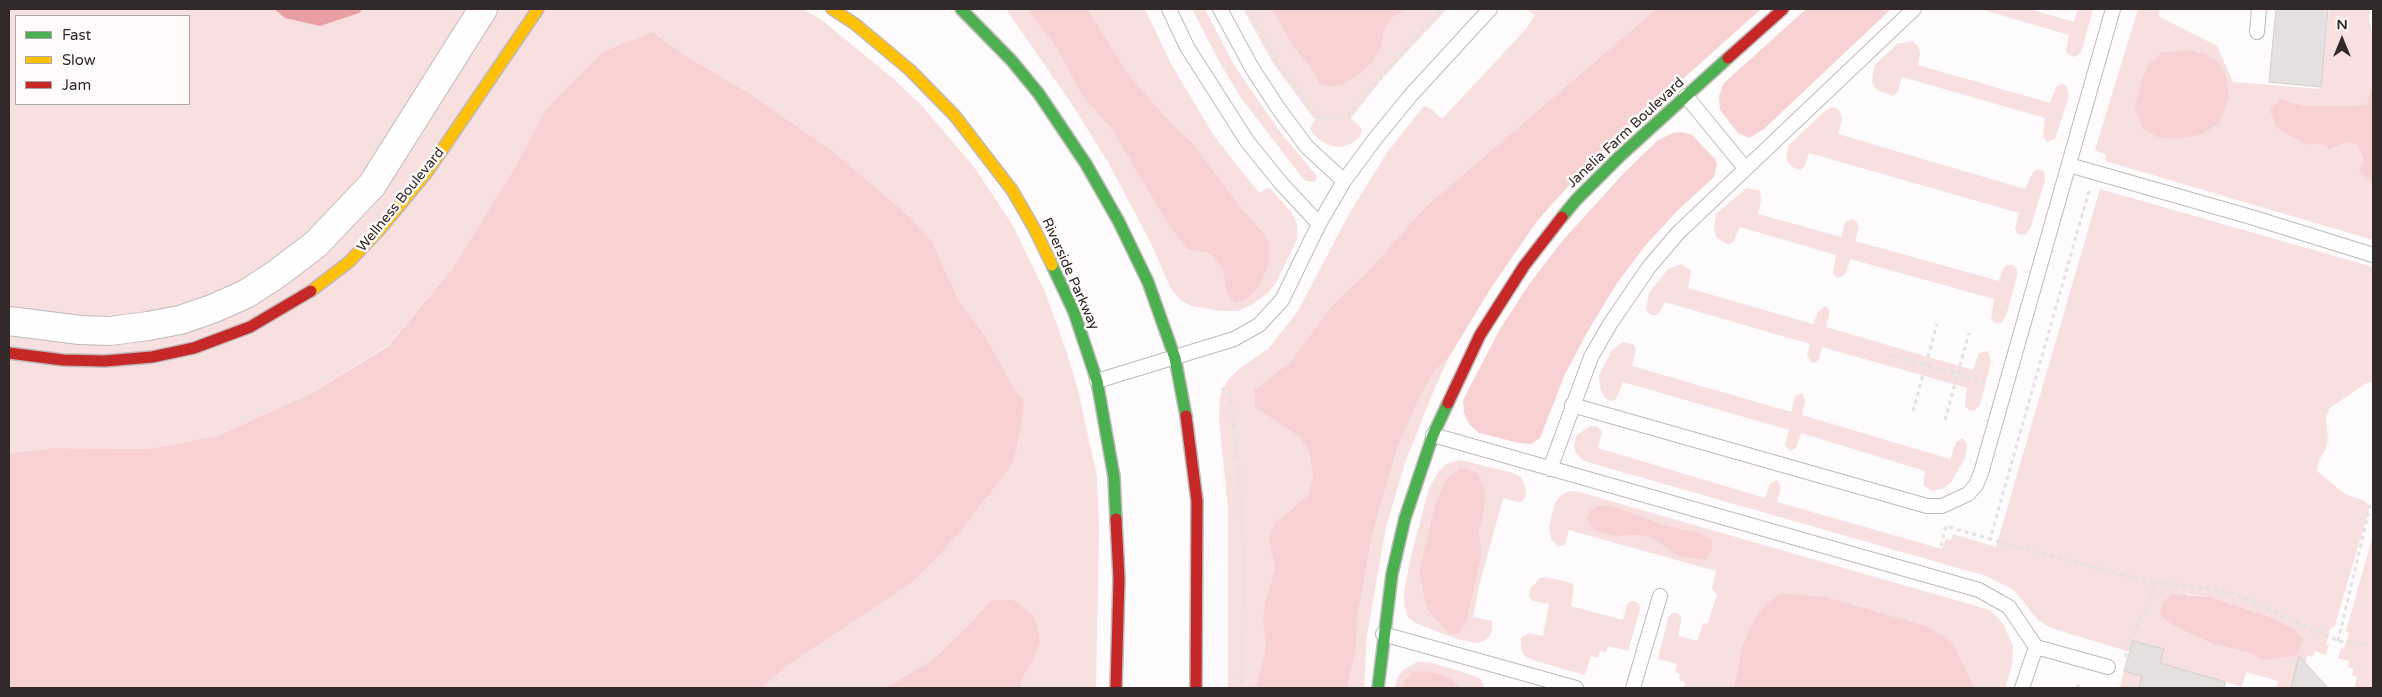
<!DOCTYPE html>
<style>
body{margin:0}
#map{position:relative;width:2382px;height:697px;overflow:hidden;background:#fdfbfb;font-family:"Varela Round",sans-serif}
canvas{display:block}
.frame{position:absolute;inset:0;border:10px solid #322a2a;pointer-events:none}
.legend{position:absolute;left:15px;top:15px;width:175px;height:90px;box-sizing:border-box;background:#fefafa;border:1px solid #aca7a7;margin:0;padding:6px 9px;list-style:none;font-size:15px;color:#322a2a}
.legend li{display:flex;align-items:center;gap:10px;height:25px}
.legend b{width:25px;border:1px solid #aca7a7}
.north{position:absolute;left:2317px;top:15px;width:50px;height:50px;-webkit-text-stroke:4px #fefafa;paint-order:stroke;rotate:0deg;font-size:14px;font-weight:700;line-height:20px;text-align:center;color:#322a2a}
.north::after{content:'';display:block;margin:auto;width:18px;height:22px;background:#322a2a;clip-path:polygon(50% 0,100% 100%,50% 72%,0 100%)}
</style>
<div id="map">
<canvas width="2382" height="697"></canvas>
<div class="frame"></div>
<ul class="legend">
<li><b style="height:6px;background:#4caf50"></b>Fast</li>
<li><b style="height:6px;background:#ffc107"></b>Slow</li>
<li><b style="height:6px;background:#c62828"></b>Jam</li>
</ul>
<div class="north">N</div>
</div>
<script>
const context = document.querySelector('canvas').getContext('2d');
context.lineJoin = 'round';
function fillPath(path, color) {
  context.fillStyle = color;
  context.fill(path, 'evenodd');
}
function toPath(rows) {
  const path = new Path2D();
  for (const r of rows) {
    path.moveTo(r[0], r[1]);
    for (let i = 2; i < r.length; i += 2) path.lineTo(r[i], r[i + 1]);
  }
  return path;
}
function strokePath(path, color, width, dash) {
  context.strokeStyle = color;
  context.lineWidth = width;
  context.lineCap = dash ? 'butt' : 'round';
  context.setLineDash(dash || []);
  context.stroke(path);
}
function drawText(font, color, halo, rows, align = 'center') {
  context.font = font + ' "Varela Round",sans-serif';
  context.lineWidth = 5;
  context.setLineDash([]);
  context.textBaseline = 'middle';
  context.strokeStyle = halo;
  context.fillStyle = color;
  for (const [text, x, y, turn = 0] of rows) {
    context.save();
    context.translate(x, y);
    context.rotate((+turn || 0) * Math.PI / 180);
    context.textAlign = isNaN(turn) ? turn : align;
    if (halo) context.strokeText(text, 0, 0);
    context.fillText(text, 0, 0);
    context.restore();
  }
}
fillPath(toPath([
 [9,9,803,9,823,21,897,82,923,107,974,167,1012,224,1045,292,1066,350,1078,390,1097,477,1099,530,1096,688,1020,688,1022,678,1033,661,1031,613,1012,600,991,600,970,624,931,661,885,688,762,688,788,665,909,585,963,529,986,499,1024,400,1013,386,984,334,960,303,932,241,902,210,834,152,749,93,688,57,652,32,545,110,517,164,452,269,388,345,314,392,220,435,149,449,53,448,9,453],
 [16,16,189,16,189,104,16,104],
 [1006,9,1027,9,1034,16,1056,47,1081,94,1112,130,1169,226,1187,249,1209,254,1222,268,1226,290,1260,229,1245,212,1189,139,1174,126,1128,74,1088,9,1145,9,1171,64,1214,136,1259,193,1267,188,1271,189,1292,213,1297,224,1297,239,1277,281,1268,293,1253,304,1238,311,1220,311,1192,306,1180,300,1170,287,1150,241,1108,162,1073,106],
 [1192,9,1205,9,1234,65,1249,87,1281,133,1316,175,1317,179,1314,182,1306,181,1301,176,1241,98,1220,63],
 [1243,9,1272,9,1290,42,1312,70,1319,84,1382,45,1384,30,1392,18,1402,12,1409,9,1447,9,1384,76,1351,118,1362,129,1360,136,1353,143,1341,147,1332,146,1321,141,1314,135,1310,128,1315,120,1273,63],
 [1525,9,1656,9,1424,208,1368,271,1334,303,1290,362,1254,390,1255,407,1300,436,1309,453,1313,477,1308,495,1275,523,1272,554,1275,568,1266,599,1266,642,1264,659,1255,688,1228,688,1228,509,1219,420,1220,395,1228,380,1239,369,1268,349,1298,311,1349,214,1388,151,1424,106,1430,108,1442,119,1526,29,1535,15],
 [1980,9,2029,9,2074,22,2078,9,2093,9,2081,53,2074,57,2068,54,2066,50,2069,35],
 [2138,9,2160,9,2158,16,2217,46,2233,82,2321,89,2329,9,2370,9,2369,19,2373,38,2373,85,2366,105,2304,106,2281,99,2307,145,2321,144,2330,149,2347,142,2357,145,2363,160,2359,171,2373,184,2373,240,2105,161,2106,155,2095,150],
 [1912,41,1918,46,1920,53,1918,65,2050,103,2056,87,2061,84,2066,85,2069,96,2055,139,2048,142,2043,137,2045,118,1902,77,1898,91,1893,96,1877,90,1872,82,1874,66,1897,44],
 [1833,107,1838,109,1841,114,1842,120,1838,134,2025,189,2033,172,2038,169,2044,171,2045,180,2030,229,2025,235,2018,234,2015,229,2019,213,1809,153,1805,165,1801,170,1794,168,1788,163,1786,155,1789,145,1825,111],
 [1747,188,1760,191,1761,200,1758,214,1841,237,1845,223,1852,219,1857,222,1859,227,1855,241,1999,281,2003,269,2007,265,2013,265,2017,270,2017,276,2006,316,2002,322,1996,323,1991,319,1994,299,1850,259,1846,272,1843,276,1836,278,1833,272,1836,255,1740,227,1733,242,1728,244,1721,241,1716,237,1714,229,1716,214],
 [2100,189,2373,267,2373,381,2365,384,2330,408,2326,417,2328,439,2325,450,2319,460,2317,471,2345,494,2363,500,2370,506,2334,628,2331,627,2326,644,2329,645,2326,655,2315,651,2313,657,2307,655,2306,662,2299,660,2291,688,2276,688,2278,681,2246,672,2242,687,2160,663,2163,649,2133,641,2130,652,2051,628,2038,620,2014,590,1986,576,1584,461,1576,453,1574,446,1576,436,1590,426,1598,427,1602,432,1598,448,1765,498,1770,484,1777,480,1781,487,1777,502,1942,549,1946,539,1951,540,1953,534,1996,547],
 [2187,594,2210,597,2270,617,2264,660,2249,653,2210,643,2172,625],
 [1681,264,1691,271,1688,288,1813,324,1818,312,1825,306,1829,309,1829,315,1826,327,1973,370,1979,353,1988,351,1991,361,1980,405,1975,410,1970,411,1965,407,1967,388,1822,347,1819,359,1816,362,1811,363,1807,355,1810,344,1665,302,1658,315,1651,315,1646,310,1649,293,1668,269],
 [1623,342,1633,344,1636,349,1632,366,1791,412,1795,396,1802,393,1805,400,1802,415,1950,459,1956,442,1963,438,1967,445,1965,458,1951,482,1944,488,1933,491,1923,485,1925,471,1801,433,1796,448,1790,451,1785,445,1789,430,1623,382,1616,399,1611,401,1605,398,1600,388,1599,375,1612,350],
 [1449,357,1431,397,1405,463,1386,527,1367,635,1364,688,1347,688,1356,650,1358,613,1373,532,1397,449,1419,398,1435,371],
 [1461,460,1513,473,1521,477,1526,489,1525,498,1521,503,1503,498,1479,586,1473,617,1492,621,1492,630,1490,636,1484,641,1477,643,1457,639,1415,623,1408,617,1404,605,1404,592,1411,556,1429,488,1439,471,1446,464],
 [1485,506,1479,533,1482,554,1467,620,1444,629,1427,609,1426,601],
 [1570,491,1579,492,1990,610,2003,624,2013,646,2012,666,2005,688,1975,688,1955,647,1741,650,1734,688,1684,688,1685,682,1679,680,1680,674,1675,672,1677,664,1658,659,1668,618,1672,613,1677,613,1681,616,1681,622,1678,636,1697,641,1703,624,1708,623,1717,594,1712,589,1716,571,1569,530,1565,544,1558,547,1551,539,1549,527,1555,503,1560,496],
 [2373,535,2373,688,2354,688,2357,677,2352,675,2354,669,2348,667,2349,661,2338,658,2341,648,2344,649,2349,632,2346,631],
 [1546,577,1571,583,1574,586,1571,606,1623,620,1627,605,1630,601,1635,601,1639,604,1640,609,1628,651,1608,646,1606,652,1600,651,1598,658,1591,656,1585,675,1535,661,1525,656,1521,650,1521,638,1529,633,1543,636,1549,604,1533,601,1529,596,1530,589,1540,578],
 [1417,662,1429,662,1472,675,1481,679,1485,688,1460,688,1451,677,1438,675,1403,683,1402,688,1395,688,1397,678,1402,671],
 [2124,671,2142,676,2139,688,2120,688]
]), '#f9e0e0');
fillPath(toPath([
 [1027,9,1088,9,1128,74,1174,126,1189,139,1245,212,1260,229,1269,242,1269,264,1259,287,1244,301,1234,303,1226,290,1222,268,1209,254,1187,249,1169,226,1112,130,1081,94,1056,47],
 [1272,9,1409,9,1392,18,1384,30,1382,45,1373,61,1359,75,1342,85,1330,87,1319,84,1312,70,1290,42],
 [1656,9,1761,9,1591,161,1537,221,1491,288,1449,357,1435,371,1419,398,1397,449,1373,532,1358,613,1356,650,1347,688,1255,688,1264,658,1266,642,1263,617,1266,599,1275,568,1269,539,1275,523,1308,495,1313,477,1309,453,1300,437,1255,407,1254,390,1290,362,1334,303,1368,271,1424,208],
 [1806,9,1891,9,1764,129,1749,138,1738,133,1720,110,1719,96,1724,83],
 [652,32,688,57,749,93,834,152,902,210,932,241,960,303,984,334,1013,386,1024,400,1021,429,1012,464,963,529,937,557,909,585,788,665,762,688,9,688,9,453,53,448,149,449,220,435,314,392,388,346,452,269,517,164,545,110,603,52],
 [2189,50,2206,54,2218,62,2226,76,2229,96,2220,122,2203,134,2178,139,2157,137,2142,127,2135,108,2142,78,2149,64,2162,52],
 [2373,85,2373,184,2359,171,2363,159,2357,145,2347,142,2330,149,2321,144,2307,145,2277,128,2270,111,2281,99,2304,106,2366,105],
 [1682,132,1692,135,1715,159,1717,165,1714,177,1677,211,1645,246,1617,283,1589,329,1565,374,1540,438,1531,444,1519,443,1479,433,1469,424,1464,413,1463,400,1500,329,1530,283,1563,240,1625,172,1658,140,1673,133],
 [1461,468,1478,473,1485,491,1485,506,1479,533,1482,554,1467,620,1459,634,1450,634,1444,629,1427,609,1419,572,1435,505,1447,478],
 [1609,505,1667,526,1700,533,1712,540,1712,551,1706,560,1678,556,1651,537,1638,535,1616,536,1595,531,1587,519,1590,511,1596,506],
 [1781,593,1825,597,1926,626,1943,636,1955,647,1975,688,1734,688,1741,650,1752,624,1766,604],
 [2171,594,2210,597,2270,617,2295,630,2303,640,2297,655,2264,660,2249,653,2210,643,2172,625,2160,614,2162,604],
 [991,600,1013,600,1031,613,1037,624,1040,641,1033,661,1022,678,1020,688,885,688,931,661,970,624],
 [1426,671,1451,677,1460,688,1402,688,1403,683,1413,672]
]), '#f8d2d3');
fillPath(toPath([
 [274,9,363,9,359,13,320,26,285,18]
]), '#e99fa4');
const building = toPath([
 [2276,9,2328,9,2321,87,2269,82,2276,9],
 [2133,641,2164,649,2160,663,2225,682,2224,688,2139,688,2142,676,2124,671,2133,641],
 [2299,656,2328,688,2291,688,2299,656]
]);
fillPath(building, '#e6e1e1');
strokePath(building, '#d2cdcd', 1);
const lane = toPath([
 [1169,9,1187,47,1247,141,1280,182,1319,224],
 [1220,9,1252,68,1278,108,1307,147,1344,181],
 [2257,32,2259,9],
 [1686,96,1745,168],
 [2069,165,2251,217,2373,255],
 [1097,381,1234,339,1259,325,1282,300,1319,224,1344,181,1375,139,1411,95,1490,9],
 [1572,405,1927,506,1942,506,1968,494,1976,485,1981,473,2113,9],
 [1433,435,1979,590,2009,607,2036,647,2108,667],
 [1550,469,1591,357,1610,324,1649,267,1678,233,1914,9],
 [1383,634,1576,688],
 [1633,688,1660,596],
 [2022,688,2036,647]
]);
const street = toPath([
 [9,321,80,330,110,331,148,326,180,320,212,309,246,294,278,273,316,244,372,185,483,9]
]);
const fast = toPath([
 [961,9,1012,61,1039,94,1086,164,1119,222,1148,282,1175,358,1186,416],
 [1562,217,1576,200,1620,156,1728,58],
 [1052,265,1074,312,1097,381,1114,477,1116,519],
 [1378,688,1392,574,1405,518,1433,435,1448,403]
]);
const slow = toPath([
 [832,9,855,24,910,70,955,116,1012,190,1034,228,1052,265],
 [311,291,349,262,381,228,427,172,538,9]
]);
const jam = toPath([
 [1728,58,1783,9],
 [9,353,63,360,105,361,152,357,194,348,250,327,311,291],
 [1448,403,1480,335,1524,266,1562,217],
 [1186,416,1197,501,1196,688],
 [1116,688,1119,579,1116,519]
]);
strokePath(lane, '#bfbaba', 16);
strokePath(street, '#bfbaba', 30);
strokePath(fast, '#bfbaba', 14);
strokePath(slow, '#bfbaba', 14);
strokePath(jam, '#bfbaba', 14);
strokePath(toPath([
 [1248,9,1281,69,1318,117,1346,118,1442,9],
 [2089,191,1990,539,2144,581,2213,589,2240,596,2338,641,2373,645],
 [1889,355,1987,383],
 [1222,388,1230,394,1239,473,1244,562,1241,688],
 [1913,411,1937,324],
 [1945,420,1969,333],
 [1941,546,1946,526,1990,539],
 [2338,641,2370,506,2373,506],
 [2125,657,2139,620,2150,604,2155,582],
 [2077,688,2080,681]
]), '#e3e2e2', 3, [4, 4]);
strokePath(lane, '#fffefe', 14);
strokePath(street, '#fffefe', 28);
strokePath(fast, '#4caf50', 11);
strokePath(slow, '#ffc107', 11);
strokePath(jam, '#c62828', 11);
drawText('14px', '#322a2a', '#fefafa', [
 ["Janelia Farm Boulevard",1626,133,-43],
 ["Wellness Boulevard",401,200,-51],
 ["Riverside Parkway",1070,274,66]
]);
</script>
